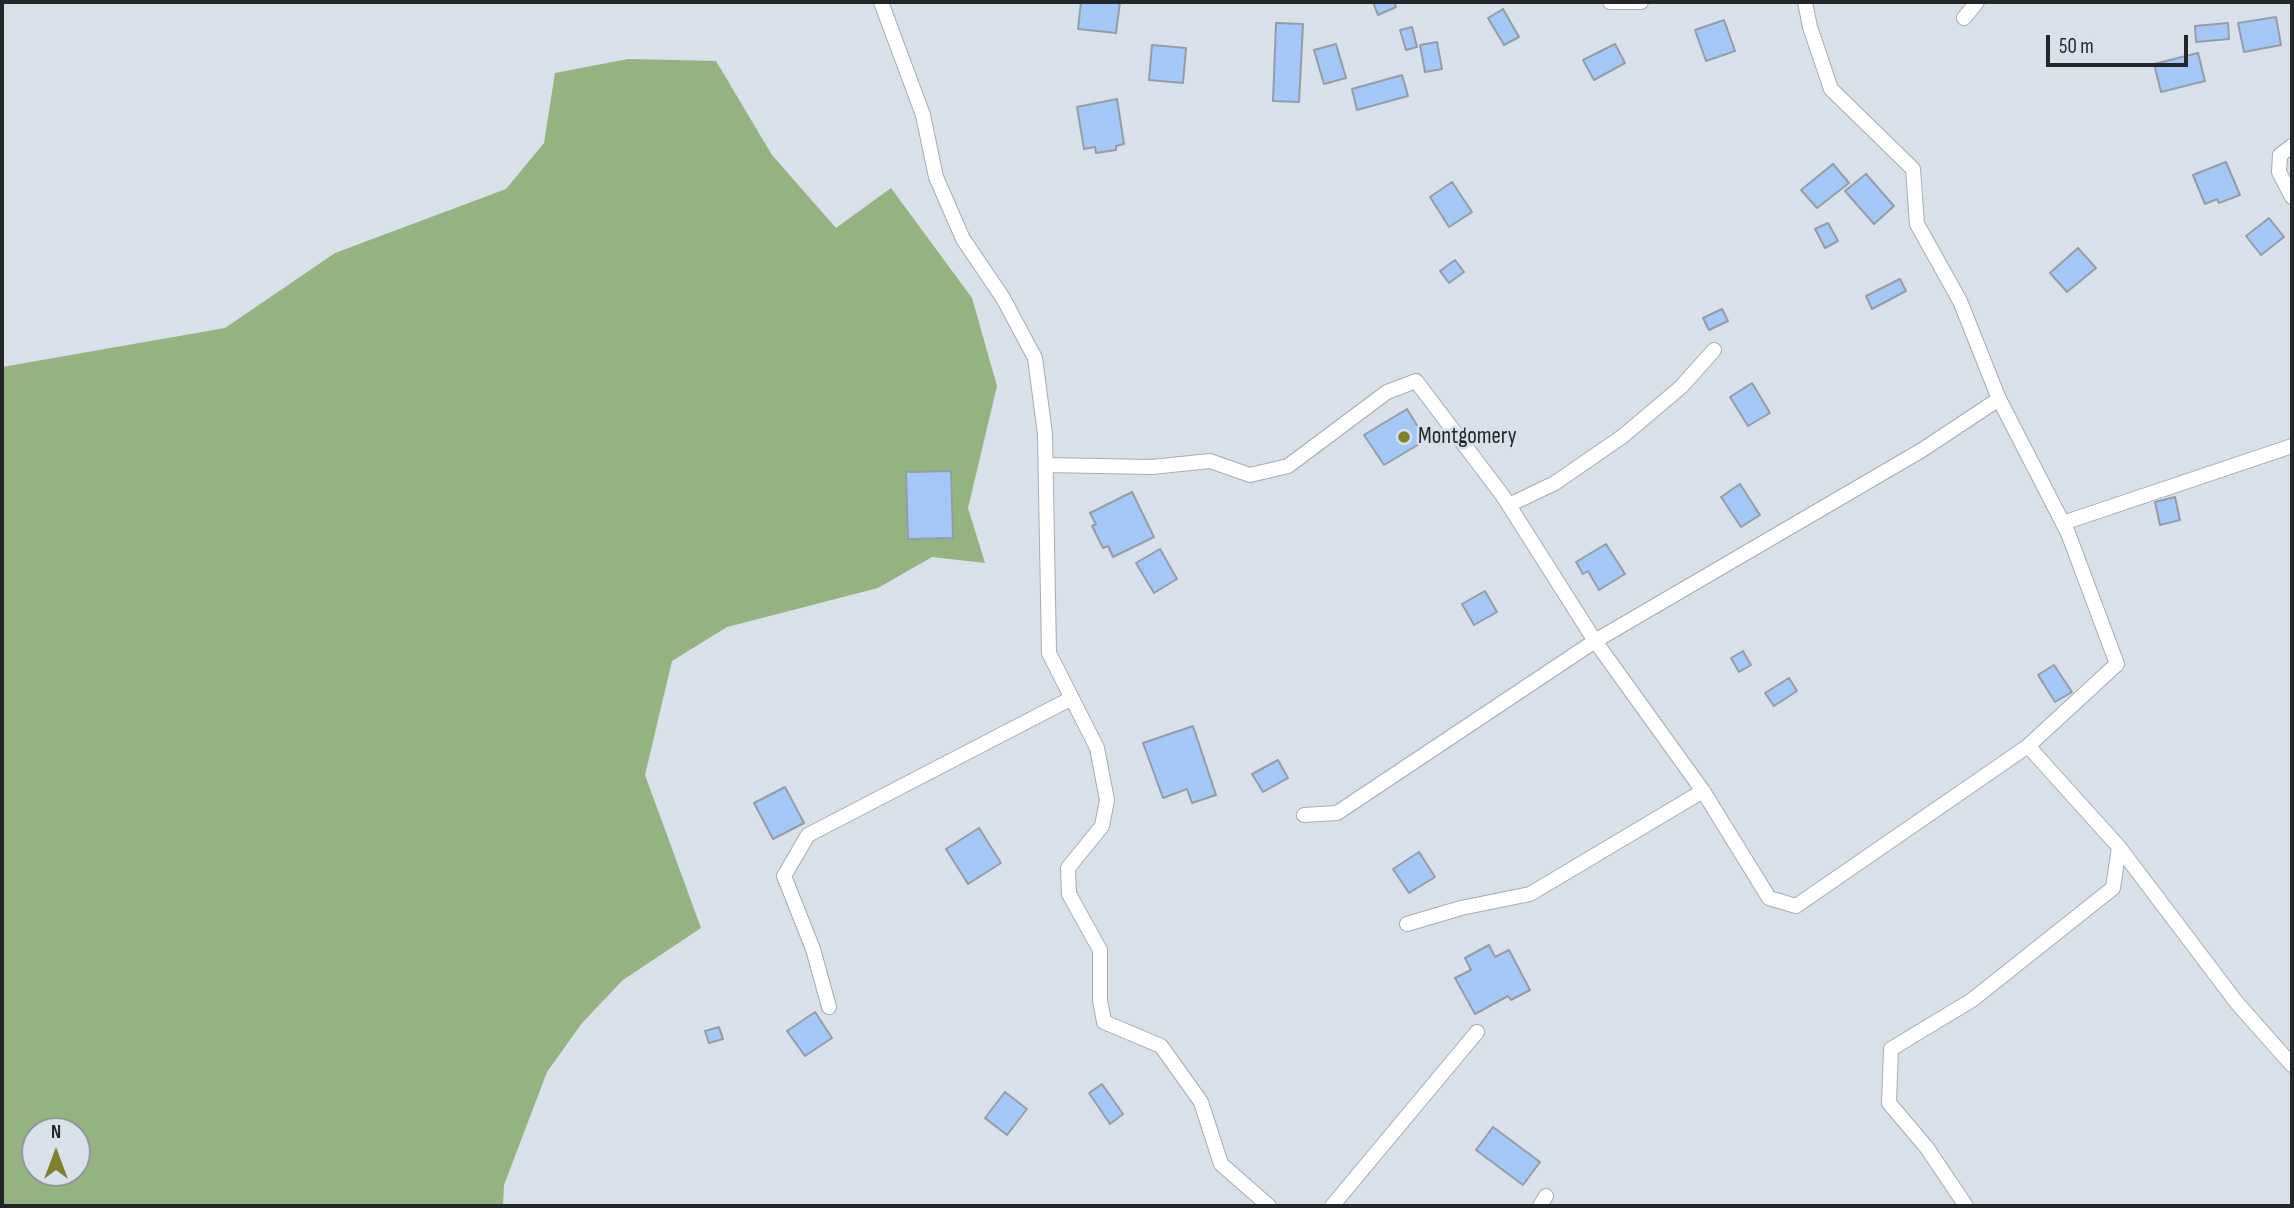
<!DOCTYPE html>
<style>
body{margin:0}
#map{position:relative;width:2294px;height:1208px;overflow:hidden;background:#d8e0e9;font-family:"Sofia Sans Condensed",sans-serif}
canvas{display:block}
.frame{position:absolute;inset:0;border:4px solid #232629;pointer-events:none}
.north{position:absolute;left:21px;top:1117px;width:70px;height:70px;box-sizing:border-box;background:#d8e0e9;border:2px solid #90969c;border-radius:50%;rotate:0deg;font-size:19px;font-weight:700;line-height:28px;text-align:center;color:#232629}
.north::after{content:'';display:block;margin:auto;width:24px;height:32px;background:#7e812a;clip-path:polygon(50% 0,100% 100%,50% 72%,0 100%)}
.scale{position:absolute;left:2046px;top:35px;width:142px;height:32px;box-sizing:border-box;border:4px solid #232629;border-top:0;padding-left:9px;font-size:21px;line-height:24px;white-space:nowrap;color:#232629;-webkit-text-stroke:5px #d8e0e9;paint-order:stroke}
</style>
<div id="map">
<canvas width="2294" height="1208"></canvas>
<div class="frame"></div>
<div class="north">N</div>
<div class="scale">50 m</div>
</div>
<script>
const context = document.querySelector('canvas').getContext('2d');
context.lineJoin = 'round';
function fillPath(path, color) {
  context.fillStyle = color;
  context.fill(path, 'evenodd');
}
function toPath(rows) {
  const path = new Path2D();
  for (const r of rows) {
    path.moveTo(r[0], r[1]);
    for (let i = 2; i < r.length; i += 2) path.lineTo(r[i], r[i + 1]);
  }
  return path;
}
function strokePath(path, color, width, dash) {
  context.strokeStyle = color;
  context.lineWidth = width;
  context.lineCap = dash ? 'butt' : 'round';
  context.setLineDash(dash || []);
  context.stroke(path);
}
function drawText(font, color, halo, rows, align = 'center') {
  context.font = font + ' "Sofia Sans Condensed",sans-serif';
  context.lineWidth = 5;
  context.setLineDash([]);
  context.textBaseline = 'middle';
  context.strokeStyle = halo;
  context.fillStyle = color;
  for (const [text, x, y, turn = 0] of rows) {
    context.save();
    context.translate(x, y);
    context.rotate((+turn || 0) * Math.PI / 180);
    context.textAlign = isNaN(turn) ? turn : align;
    if (halo) context.strokeText(text, 0, 0);
    context.fillText(text, 0, 0);
    context.restore();
  }
}
fillPath(toPath([
 [628,59,716,61,772,155,836,228,891,188,972,298,997,386,968,508,985,563,932,557,878,588,727,627,672,661,645,775,701,928,623,980,582,1023,547,1072,504,1185,503,1206,2,1206,2,367,225,328,335,253,506,189,544,143,555,73],
 [35,1131,77,1131,77,1173,35,1173]
]), '#94b381');
const building = toPath([
 [1081,2,1120,2,1116,33,1078,29,1081,2],
 [1373,2,1394,2,1396,7,1378,15,1373,2],
 [1503,9,1519,37,1504,45,1488,18,1503,9],
 [2276,17,2281,45,2244,52,2238,23,2276,17],
 [1724,20,1735,51,1706,61,1695,30,1724,20],
 [1276,23,1303,24,1299,102,1273,101,1276,23],
 [2228,23,2229,39,2196,42,2195,26,2228,23],
 [1412,27,1417,47,1406,50,1400,30,1412,27],
 [1437,42,1442,69,1425,72,1420,45,1437,42],
 [1336,44,1346,78,1324,84,1314,50,1336,44],
 [1615,44,1625,63,1594,80,1583,60,1615,44],
 [1152,45,1186,48,1183,83,1149,80,1152,45],
 [2198,53,2205,81,2161,92,2154,64,2198,53],
 [1402,75,1408,96,1357,110,1352,89,1402,75],
 [1117,99,1124,144,1116,146,1116,150,1096,153,1095,147,1084,149,1077,107,1117,99],
 [2226,162,2240,195,2219,203,2217,199,2205,204,2193,175,2226,162],
 [1833,164,1849,183,1817,208,1801,190,1833,164],
 [1866,174,1894,206,1874,224,1845,191,1866,174],
 [1452,182,1472,212,1449,227,1430,197,1452,182],
 [2269,218,2284,237,2261,255,2246,236,2269,218],
 [1828,223,1838,241,1825,248,1815,229,1828,223],
 [2078,248,2096,268,2067,292,2050,273,2078,248],
 [1455,260,1464,272,1449,283,1440,271,1455,260],
 [1900,279,1906,291,1872,309,1866,296,1900,279],
 [1722,309,1728,321,1709,330,1703,318,1722,309],
 [1752,383,1770,413,1748,426,1730,397,1752,383],
 [1407,409,1426,440,1384,465,1364,435,1407,409],
 [951,471,953,538,908,539,906,472,951,471],
 [1740,484,1760,515,1741,527,1721,497,1740,484],
 [1132,492,1154,537,1113,557,1108,546,1103,548,1092,526,1096,524,1090,513,1132,492],
 [2175,497,2180,520,2160,525,2155,502,2175,497],
 [1606,544,1625,574,1599,590,1588,571,1583,574,1576,562,1606,544],
 [1160,549,1177,579,1154,593,1136,563,1160,549],
 [1485,591,1497,612,1474,625,1462,604,1485,591],
 [1743,651,1751,665,1739,672,1731,658,1743,651],
 [2054,665,2072,692,2055,702,2038,675,2054,665],
 [1789,678,1797,691,1774,706,1765,693,1789,678],
 [1193,726,1216,795,1192,803,1187,789,1163,798,1143,743,1193,726],
 [1278,760,1288,778,1263,792,1252,774,1278,760],
 [785,787,804,823,773,839,754,803,785,787],
 [979,828,1001,863,968,884,946,849,979,828],
 [1419,852,1435,877,1409,893,1393,869,1419,852],
 [1489,945,1495,957,1509,950,1530,990,1511,1000,1508,996,1475,1014,1455,978,1471,970,1465,958,1489,945],
 [815,1012,832,1038,805,1056,787,1031,815,1012],
 [719,1027,723,1039,709,1043,705,1031,719,1027],
 [1102,1084,1123,1114,1110,1124,1089,1093,1102,1084],
 [1005,1092,1027,1109,1007,1135,985,1118,1005,1092],
 [1493,1127,1540,1162,1523,1185,1476,1150,1493,1127]
]);
fillPath(building, '#a3c8f7');
strokePath(building, '#959ca5', 2);
const street = toPath([
 [881,2,923,115,936,177,963,239,1003,298,1035,358,1045,434,1049,653,1097,748,1107,800,1102,826,1068,868,1069,894,1100,950,1100,1000,1104,1022,1161,1046,1201,1102,1221,1164,1269,1206],
 [1610,2,1641,2],
 [1805,2,1810,27,1831,89,1913,169,1917,224,1960,301,1999,399,2068,533,2117,664,2028,746],
 [1964,18,1977,2],
 [2292,146,2280,155,2279,172,2292,197],
 [1046,465,1152,467,1210,461,1250,475,1288,466,1387,392,1416,381,1503,496,1595,641,1703,791,1769,898,1796,906,2028,746,2119,847,2113,888,1972,1000,1891,1049,1889,1103,1927,1148,1966,1206],
 [1509,505,1555,483,1623,436,1681,387,1714,350],
 [2063,523,2292,446],
 [1304,815,1337,813,1595,641,1922,450,1999,399],
 [2119,847,2237,1003,2292,1065],
 [1407,924,1461,908,1530,894,1703,791],
 [829,1007,813,949,784,876,808,835,1072,698],
 [1332,1206,1477,1032],
 [1540,1206,1546,1196]
]);
strokePath(street, '#a5acb5', 16);
strokePath(street, '#fff', 14);
for (const [x, y, r, color] of [
 [1404,437,7,"#7e812a"]
]) {
  const dot = new Path2D();
  dot.arc(x, y, r, 0, 2 * Math.PI);
  context.fillStyle = color;
  context.fill(dot);
  strokePath(dot, '#d8e0e9', 2.5);
}
drawText('23px', '#232629', '#d8e0e9', [
 ["Montgomery",1418,437]
], 'left');
</script>
